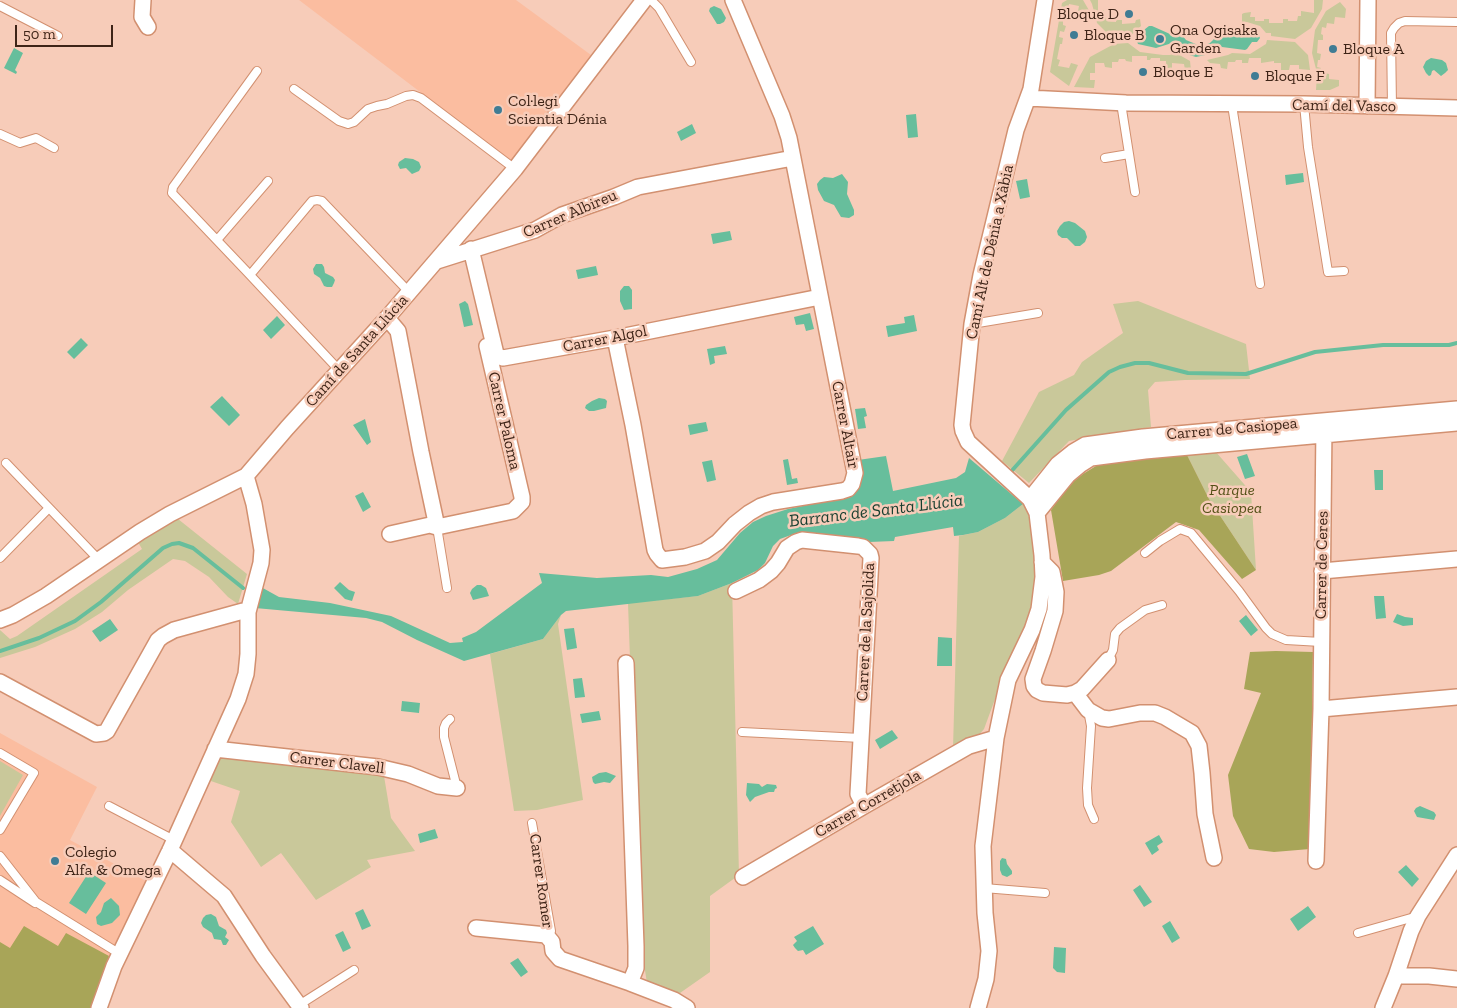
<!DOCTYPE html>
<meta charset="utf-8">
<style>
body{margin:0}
#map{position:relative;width:1457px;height:1008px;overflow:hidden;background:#f7ccb9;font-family:"Zilla Slab",serif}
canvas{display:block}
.scale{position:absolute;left:15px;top:25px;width:98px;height:22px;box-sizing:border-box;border:2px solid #3e2417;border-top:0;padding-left:6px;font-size:15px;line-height:18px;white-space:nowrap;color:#3e2417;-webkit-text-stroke:4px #f7ccb9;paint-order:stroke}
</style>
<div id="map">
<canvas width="1457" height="1008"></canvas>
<div class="scale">50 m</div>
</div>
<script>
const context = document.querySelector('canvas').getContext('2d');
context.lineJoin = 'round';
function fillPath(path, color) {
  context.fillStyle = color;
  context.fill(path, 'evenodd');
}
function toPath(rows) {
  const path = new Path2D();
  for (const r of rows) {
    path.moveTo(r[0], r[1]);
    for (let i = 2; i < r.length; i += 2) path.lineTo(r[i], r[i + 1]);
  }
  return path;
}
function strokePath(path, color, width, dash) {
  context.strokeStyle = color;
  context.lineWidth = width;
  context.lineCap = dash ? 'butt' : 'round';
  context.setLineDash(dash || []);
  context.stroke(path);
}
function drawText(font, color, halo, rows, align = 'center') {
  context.font = font + ' "Zilla Slab",serif';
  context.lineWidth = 5;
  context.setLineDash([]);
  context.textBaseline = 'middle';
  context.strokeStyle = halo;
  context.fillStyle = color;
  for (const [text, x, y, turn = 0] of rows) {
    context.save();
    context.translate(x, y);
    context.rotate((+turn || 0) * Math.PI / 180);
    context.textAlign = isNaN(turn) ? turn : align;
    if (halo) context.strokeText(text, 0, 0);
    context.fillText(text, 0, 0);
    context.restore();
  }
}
fillPath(toPath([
 [299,0,516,0,591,55,515,164],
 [0,733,97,787,70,840,148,882,94,1008,0,1008]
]), '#fbbda0');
fillPath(toPath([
 [1067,0,1083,0,1090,12,1078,11,1079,6,1069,4,1068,11,1063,10,1062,19,1063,20,1063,25,1066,26,1064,32,1060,31,1059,37,1063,38,1062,44,1060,44,1057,59,1060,60,1058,66,1069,68,1071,63,1078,65,1069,86,1050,72,1062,3],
 [1090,0,1098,0,1098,10,1104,10,1104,17,1108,17,1108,21,1116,22,1116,20,1122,20,1122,24,1135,23,1136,20,1140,19,1141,26,1127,39,1114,40,1097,23,1092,4],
 [1314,0,1323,0,1322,9,1311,28,1295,39,1271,36,1271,33,1266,33,1260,26,1247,22,1242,23,1242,14,1244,13,1251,12,1250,17,1255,17,1255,21,1264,21,1264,19,1269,19,1269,23,1283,23,1283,19,1288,19,1288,21,1297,21,1298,16,1301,16,1301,11,1314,13],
 [1340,2,1346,9,1345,18,1335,17,1334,24,1327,23,1326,28,1322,27,1321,34,1323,35,1323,40,1318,40,1317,53,1321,54,1320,60,1318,60,1317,67,1321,68,1320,72,1329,74,1329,79,1339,80,1339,86,1330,90,1316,90,1317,73,1312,53,1315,30,1326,11],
 [1267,40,1295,42,1308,55,1310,70,1299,69,1299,65,1290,65,1289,70,1281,70,1281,63,1274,63,1274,61,1261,63,1261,58,1249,58,1248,63,1242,63,1242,60,1236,60,1235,62,1228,62,1227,69,1221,68,1220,64,1210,63,1207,60,1228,55,1232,53,1250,54,1266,44],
 [1128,43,1140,52,1163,55,1170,55,1176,53,1190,61,1191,70,1185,70,1184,64,1172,63,1172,68,1166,68,1166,61,1160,61,1160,58,1151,58,1150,60,1147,60,1147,56,1132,56,1132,62,1126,61,1125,59,1119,59,1118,62,1112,62,1112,68,1105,67,1104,63,1095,63,1095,73,1090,73,1090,80,1095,80,1094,88,1074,87,1090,57,1114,44],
 [1138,301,1246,344,1250,379,1185,380,1155,382,1148,390,1151,427,1069,441,1029,483,1002,461,1039,392,1074,375,1082,362,1123,333,1113,304],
 [1215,451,1251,492,1256,570,1209,499,1186,453],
 [1023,504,1028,513,1034,541,1037,574,1036,593,1017,648,1005,672,984,729,978,736,953,748,959,536,978,532,1005,518],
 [178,519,247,574,238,604,228,597,209,577,185,561,173,559,128,590,102,612,75,629,35,647,0,658,0,630,10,639,17,636,142,549,138,542],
 [732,583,739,875,710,896,710,972,680,993,647,983,640,939,628,603,698,596],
 [561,615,558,624,583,800,537,810,514,811,490,654,543,639],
 [217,754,383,770,391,818,415,851,367,860,371,867,316,900,281,853,261,867,231,822,240,791,205,779],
 [0,761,23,775,0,816]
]), '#c9c89a');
fillPath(toPath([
 [1186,453,1209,499,1256,570,1242,579,1199,530,1176,522,1111,571,1099,575,1063,581,1051,510,1068,486,1083,474,1096,466,1118,461],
 [1276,651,1313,652,1310,849,1274,852,1249,849,1233,816,1228,775,1261,693,1244,689,1250,652],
 [24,926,58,946,66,933,109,956,91,1008,0,1008,0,942,10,948]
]), '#a8a558');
fillPath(toPath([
 [714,6,721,9,726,18,724,22,720,24,717,24,709,11,710,8],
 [1149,26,1152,26,1170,34,1181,31,1182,35,1186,40,1198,45,1205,45,1210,43,1218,35,1220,30,1223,36,1226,36,1240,30,1250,29,1258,34,1260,38,1257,42,1252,42,1247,49,1245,50,1222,47,1210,54,1196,57,1186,54,1179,50,1179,46,1172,43,1156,48,1138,44,1136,39,1140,33],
 [14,48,23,53,15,70,17,72,16,74,4,68],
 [1431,58,1442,60,1446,63,1448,70,1445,73,1441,76,1434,70,1432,71,1431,75,1429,76,1426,73,1423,67,1426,61],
 [916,114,918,137,908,138,906,115],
 [692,124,696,133,681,141,677,132],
 [405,158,413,159,419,162,421,167,419,171,412,174,406,168,400,169,398,165,399,162],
 [1303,173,1304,182,1286,185,1285,175],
 [842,174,848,182,847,194,854,210,854,215,849,218,841,217,834,205,824,201,818,190,817,184,820,180,824,177,833,178],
 [1027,179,1030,197,1020,199,1016,181],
 [1069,221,1075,223,1085,231,1087,237,1085,242,1080,246,1075,246,1067,238,1062,238,1058,235,1057,231,1060,226,1064,222],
 [730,231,732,240,713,244,711,234],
 [316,264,322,264,324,267,325,273,333,277,335,280,334,283,332,287,327,287,324,286,320,278,314,274,313,269],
 [596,266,598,275,578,279,576,270],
 [624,286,629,286,632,290,632,309,624,310,620,301,620,291],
 [465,301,468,304,473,325,464,327,459,304],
 [810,313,814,329,806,331,804,324,796,325,794,317],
 [914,315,917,331,888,337,886,326,905,323,904,317],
 [277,316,285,325,271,339,263,330],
 [81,338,88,345,74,359,67,352],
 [725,346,727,354,714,356,715,363,710,365,707,349],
 [222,396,240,415,229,426,210,407],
 [599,398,605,399,607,401,606,408,594,411,589,411,585,408,586,405,592,401],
 [865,408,867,416,864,417,866,428,858,429,855,409],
 [365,419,371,442,367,445,353,425],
 [706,422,708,431,690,435,688,425],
 [1247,454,1255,476,1245,479,1237,457],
 [886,456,893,491,956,478,965,472,969,458,1023,504,1005,518,978,532,963,535,954,536,953,527,895,537,894,541,869,542,810,535,791,535,780,539,773,546,765,563,758,570,732,583,698,596,566,611,561,615,543,639,464,661,417,640,382,622,366,618,255,608,261,587,279,597,330,603,391,616,450,643,463,642,462,638,476,632,542,583,539,573,597,578,651,575,668,577,697,569,717,560,740,533,753,522,766,516,788,509,846,497,855,492,859,486,860,472,858,460],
 [788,459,792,479,797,478,798,483,787,485,783,460],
 [712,460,716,480,707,482,702,462],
 [1374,470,1383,470,1383,490,1375,490],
 [363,492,371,507,363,512,355,496],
 [340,582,349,590,355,592,352,601,345,599,334,588],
 [477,585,481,585,486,588,489,596,473,600,470,593,472,589],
 [1374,596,1384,596,1386,618,1376,619],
 [1397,614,1405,617,1413,618,1413,625,1403,626,1393,622],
 [1246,615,1258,630,1251,636,1239,621],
 [110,619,118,630,100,642,92,631],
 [574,628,577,648,567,650,564,629],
 [938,637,952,638,952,666,937,666],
 [582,678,585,697,575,698,573,679],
 [402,701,420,703,419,713,401,711],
 [599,711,601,720,582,723,580,714],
 [892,730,898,738,880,749,875,740],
 [606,772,616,776,610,783,604,782,595,784,593,782,592,777,599,773],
 [747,783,759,784,762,787,767,784,776,785,777,788,775,789,774,792,769,792,755,797,750,802,746,795],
 [1420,806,1434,812,1436,815,1434,820,1417,817,1414,811,1416,808],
 [435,829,438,838,420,843,418,834],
 [1159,835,1163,842,1157,846,1159,850,1152,855,1145,843],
 [1002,858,1006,859,1007,864,1012,871,1012,874,1007,877,1002,875,1000,870,1000,861],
 [1406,865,1419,879,1412,887,1398,872],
 [89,872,106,883,86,914,69,903],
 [1140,885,1152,902,1144,907,1133,890],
 [111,898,119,906,120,915,112,923,101,926,97,924,96,917,101,912,104,903],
 [1308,906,1316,917,1298,931,1290,919],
 [363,909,371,926,362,930,355,913],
 [211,914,216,917,219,926,226,930,227,933,225,937,229,940,226,945,223,945,221,940,214,939,212,933,203,927,201,923,203,918,206,915],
 [1170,921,1180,938,1172,943,1162,926],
 [813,926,824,944,806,955,803,950,798,951,795,948,793,945,797,941,794,937],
 [343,931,351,948,343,952,335,935],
 [1054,947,1066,948,1065,973,1057,972,1053,968],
 [518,958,528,972,521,977,510,963]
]), '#67be9c');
strokePath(toPath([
 [1008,475,1066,410,1109,372,1120,367,1135,363,1149,363,1188,373,1246,374,1315,352,1383,345,1449,345,1457,343],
 [0,651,39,638,75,621,101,602,163,548,172,544,179,543,193,548,243,588]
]), '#67be9c', 4);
const service = toPath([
 [651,0,659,8,691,62],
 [0,6,58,36],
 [257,71,173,187,172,193,250,275,312,201,317,200,322,201,409,292],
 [294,89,339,121,348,124,354,122,368,109,377,106,387,104,406,96,413,95,421,98,515,169],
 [1121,103,1135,192],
 [1304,104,1308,147,1328,272,1344,271],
 [1232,105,1260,284],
 [1392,107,1391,33,1394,28,1399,23,1405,21,1457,22],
 [0,134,20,143,36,138,54,148],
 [1105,158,1129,154],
 [217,240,268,181],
 [250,275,339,370],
 [972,324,1038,313],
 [6,463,99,560],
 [437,527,447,588],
 [1145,553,1160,541,1180,529,1191,533,1239,591,1266,628,1272,634,1286,640,1321,642],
 [0,558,49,508],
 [1108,660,1113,650,1115,634,1120,628,1145,610,1162,605],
 [1088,710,1091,726,1087,788,1088,805,1094,819],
 [450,719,446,723,444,728,444,737,457,788],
 [742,732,861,738],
 [0,753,34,773,0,830],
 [109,806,174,840],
 [532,823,551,931,549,937,550,938],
 [0,856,36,902,120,954],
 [0,880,35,903],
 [984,888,1045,893],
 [1358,933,1418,916],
 [299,1005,354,970]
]);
const minor = toPath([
 [143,0,142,17,148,27],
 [1028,98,1126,103,1304,104,1457,108],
 [1367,106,1368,0],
 [471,249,496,354,498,356,503,358,615,338,820,297],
 [437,261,535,230,562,215,614,197,638,187,793,158],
 [387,318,398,331,421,452,437,527,430,525,390,534],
 [615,338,633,425,655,550,657,554,662,560,685,557,705,551,718,542,735,524,749,513,761,506,773,502,842,491,848,489,852,484,855,473,789,138,782,116,733,0],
 [1030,499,1058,464,1073,452,1085,445,1143,437,1457,409],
 [1037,513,1068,475,1080,465,1091,458,1145,451,1457,423],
 [437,527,513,511,522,502,522,497,487,346],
 [1042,562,1052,572,1056,592,1055,611,1043,651,1033,679,1034,686,1037,690,1043,693,1067,695,1075,693,1082,689,1108,660],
 [1322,571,1457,559],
 [736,591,759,580,771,571,778,563,787,548,796,542,802,540,858,546,863,547,870,554,871,558,858,794,864,806],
 [0,620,13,615,46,596,140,532,170,514,246,476,287,428,387,318,515,169,644,0],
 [626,663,636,946,636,968,630,983],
 [0,682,96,734,104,733,107,731,158,640,163,636,174,630,243,611,248,612],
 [1075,693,1088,710,1102,718,1109,719,1140,713,1155,713,1165,717,1192,733,1199,746,1202,773,1205,814,1214,858],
 [1321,709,1457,697],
 [215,749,378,767,408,774,438,786,457,788],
 [170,850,224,896,263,956,301,1008],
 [1316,861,1321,709,1324,425],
 [743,877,864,806,969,746,996,738],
 [476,928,546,935,552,942,553,951,560,959,630,983,674,1000,687,1008],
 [1396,976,1429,976,1457,979],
 [99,1008,114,966,170,850,238,699,246,674,248,654,248,612,261,563,262,550,254,504,246,476],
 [978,1008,986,979,989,951,985,913,983,846,996,738,1008,680,1032,630,1039,609,1043,577,1042,555,1037,513,1030,499,968,442,963,431,962,425,972,324,981,275,1016,130,1031,89,1045,0],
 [1383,1008,1396,976,1411,931,1418,916,1457,855]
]);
strokePath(service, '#d29070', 10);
strokePath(minor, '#d29070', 18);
strokePath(service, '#fff', 8);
strokePath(minor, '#fff', 15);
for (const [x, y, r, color] of [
 [1129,14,5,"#407c94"],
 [1074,35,5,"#407c94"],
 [1160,39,5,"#407c94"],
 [1333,49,5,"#407c94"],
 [1143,72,5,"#407c94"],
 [1255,76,5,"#407c94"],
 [498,110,5,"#407c94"],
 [55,861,5,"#407c94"]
]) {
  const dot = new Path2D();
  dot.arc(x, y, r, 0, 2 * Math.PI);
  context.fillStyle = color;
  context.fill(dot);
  strokePath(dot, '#f7ccb9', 2);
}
drawText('16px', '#3e2417', '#f7ccb9', [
 ["Bloque D",1119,14,"right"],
 ["Ona Ogisaka",1170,30],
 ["Garden",1170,48],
 ["Bloque B",1084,35],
 ["Bloque A",1343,49],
 ["Bloque E",1153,72],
 ["Bloque F",1265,76],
 ["Col·legi",508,101],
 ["Scientia Dénia",508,119],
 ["Colegio",65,852],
 ["Alfa & Omega",65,870]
], 'left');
drawText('16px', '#3e2417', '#f7ccb9', [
 ["Camí del Vasco",1344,106,1],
 ["Carrer Albireu",570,214,-23],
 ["Camí Alt de Dénia a Xàbia",990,252,-78],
 ["Carrer Algol",605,339,-11],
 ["Camí de Santa Llúcia",357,351,-48],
 ["Carrer Paloma",504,421,77],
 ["Carrer Altair",845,425,79],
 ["Carrer de Casiopea",1232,429,-5],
 ["Carrer de Ceres",1322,565,-89],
 ["Carrer de la Sajolida",866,632,-87],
 ["Carrer Clavell",337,763,7],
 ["Carrer Corretjola",868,804,-30],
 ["Carrer Romer",541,881,82]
]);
drawText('italic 16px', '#535016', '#f7ccb9', [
 ["Parque",1232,490],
 ["Casiopea",1232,508]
]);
drawText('italic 18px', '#173e2f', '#f7ccb9', [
 ["Barranc de Santa Llúcia",876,511,-7]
]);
</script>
